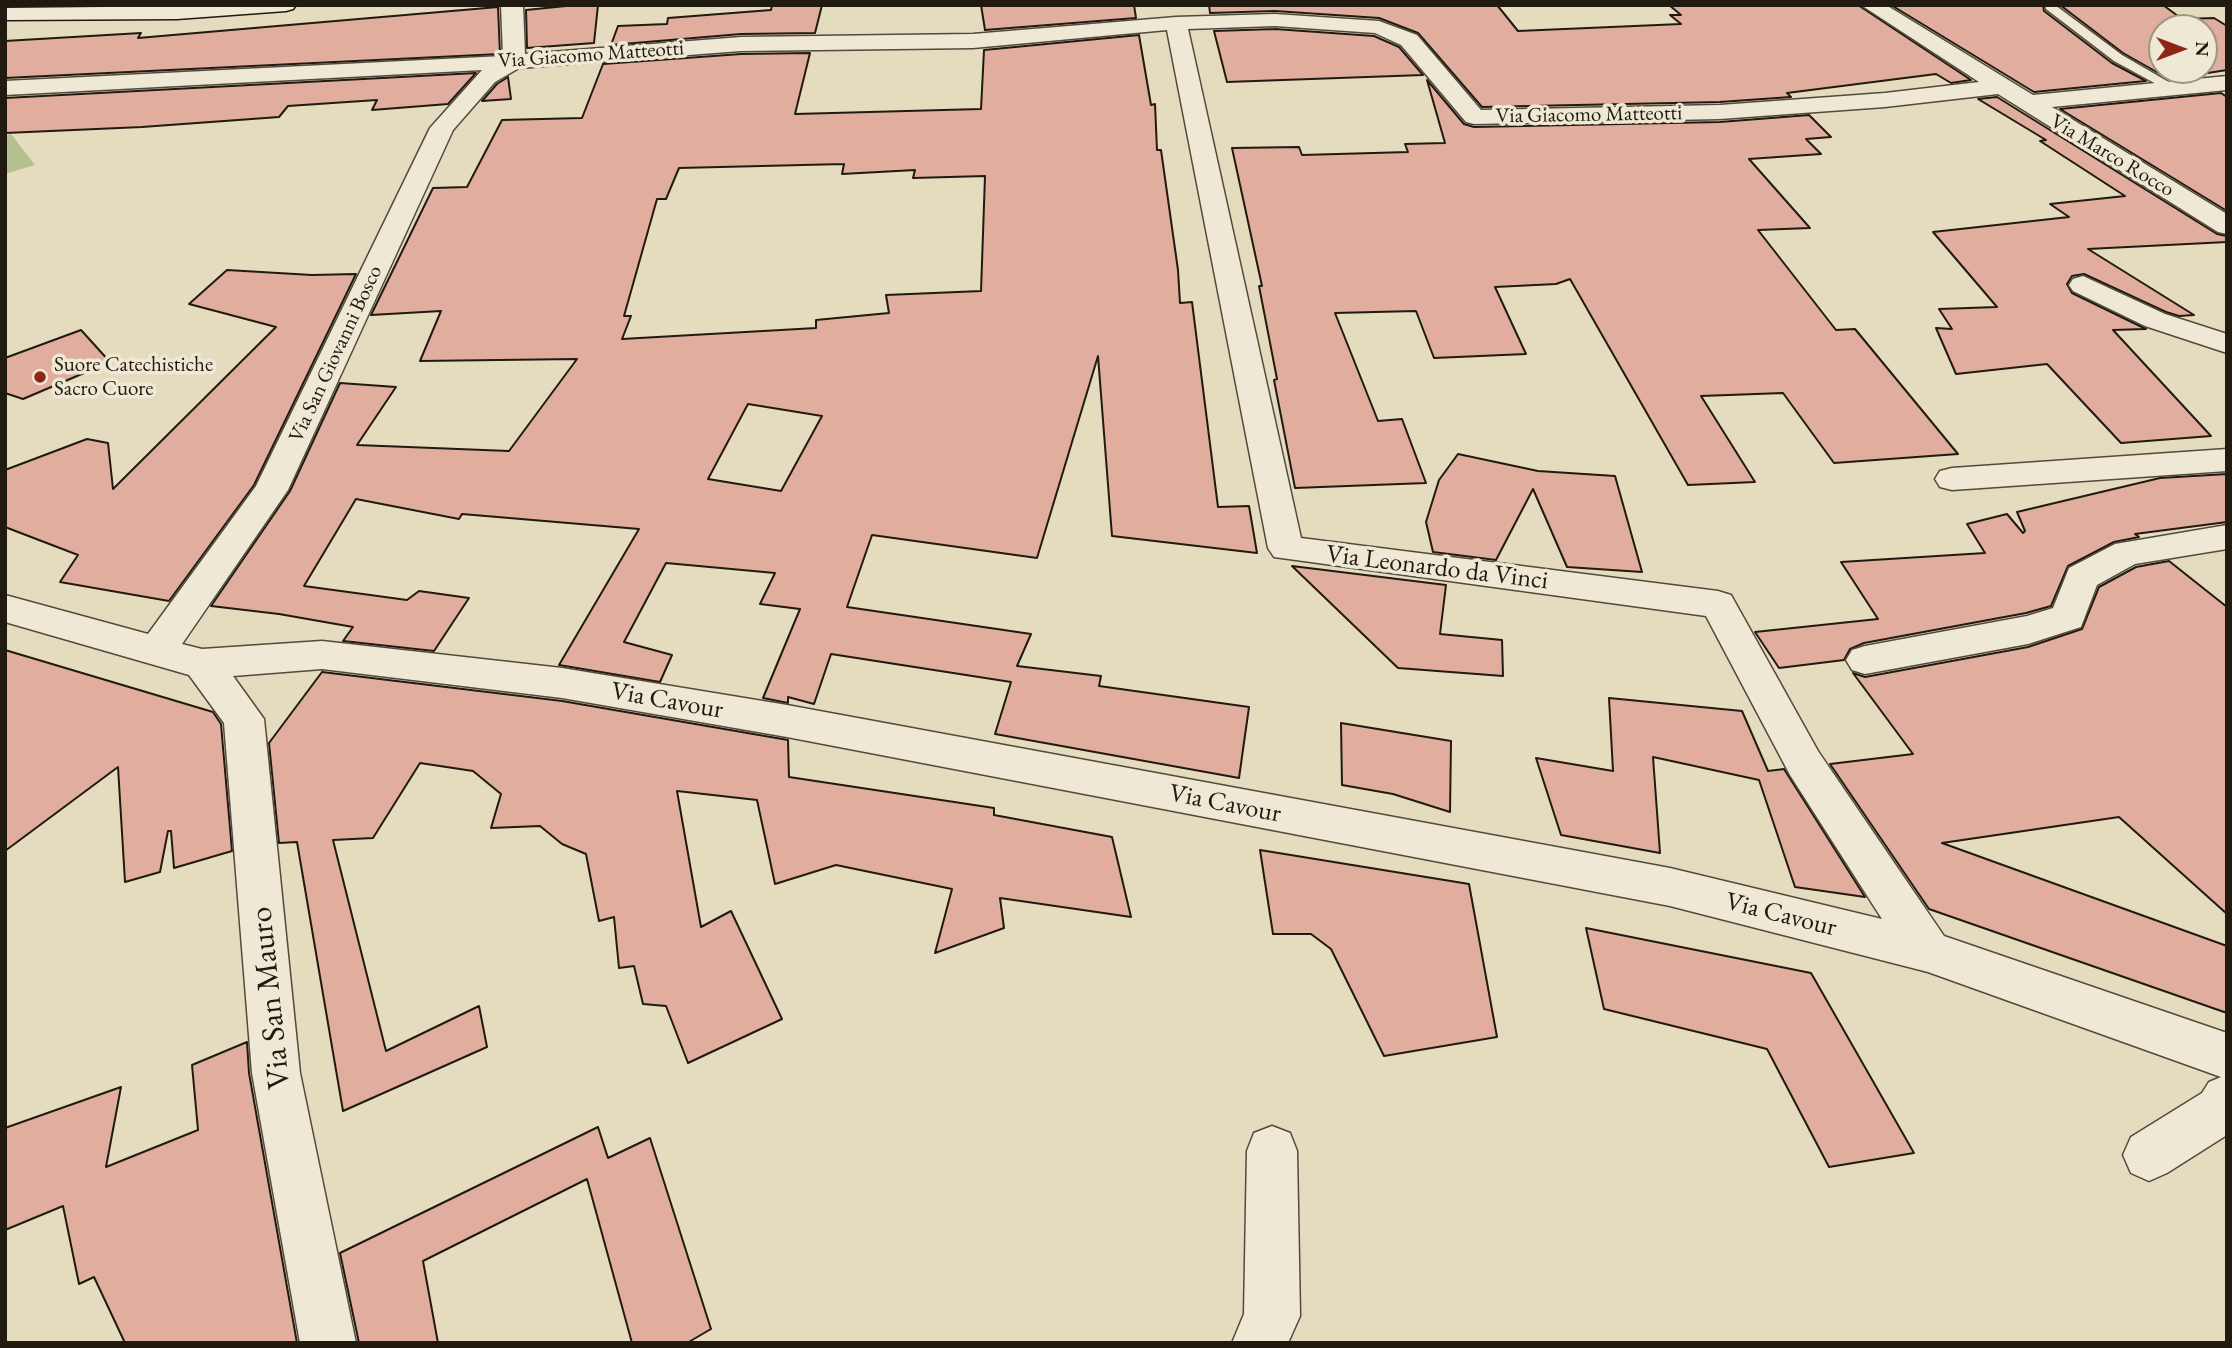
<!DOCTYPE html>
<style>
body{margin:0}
#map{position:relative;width:2232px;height:1348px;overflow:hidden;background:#e5dbbf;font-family:"EB Garamond",serif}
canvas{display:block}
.frame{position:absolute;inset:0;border:7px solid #211a10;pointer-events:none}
.north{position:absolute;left:2148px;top:14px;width:70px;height:70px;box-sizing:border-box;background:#eee8d5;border:2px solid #9c9686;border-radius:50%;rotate:90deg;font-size:19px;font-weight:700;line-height:28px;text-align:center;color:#211a10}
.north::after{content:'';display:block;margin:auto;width:24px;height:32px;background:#8f2418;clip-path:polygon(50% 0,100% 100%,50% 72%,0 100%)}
</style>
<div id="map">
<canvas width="2232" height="1348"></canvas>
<div class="frame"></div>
<div class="north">N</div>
</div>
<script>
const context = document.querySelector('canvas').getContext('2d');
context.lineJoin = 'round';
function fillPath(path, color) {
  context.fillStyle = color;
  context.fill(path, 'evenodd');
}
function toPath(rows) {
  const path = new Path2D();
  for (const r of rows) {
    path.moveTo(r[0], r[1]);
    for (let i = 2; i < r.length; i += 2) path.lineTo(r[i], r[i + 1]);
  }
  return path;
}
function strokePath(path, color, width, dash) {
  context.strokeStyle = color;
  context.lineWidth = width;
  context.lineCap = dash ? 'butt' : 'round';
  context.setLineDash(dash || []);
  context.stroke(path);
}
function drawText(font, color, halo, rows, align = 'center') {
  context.font = font + ' "EB Garamond",serif';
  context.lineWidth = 7;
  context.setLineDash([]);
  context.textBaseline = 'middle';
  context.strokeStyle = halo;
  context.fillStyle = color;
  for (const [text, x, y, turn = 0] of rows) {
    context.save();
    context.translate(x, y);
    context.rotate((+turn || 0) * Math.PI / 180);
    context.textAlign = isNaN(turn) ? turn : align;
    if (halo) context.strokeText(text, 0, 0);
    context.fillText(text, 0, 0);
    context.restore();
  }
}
fillPath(toPath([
 [11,134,35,165,5,174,5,136]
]), '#b5c091');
const building = toPath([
 [576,5,598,5,594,43,527,48,526,10,576,5],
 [772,5,822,5,815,33,741,34,611,45,618,26,667,24,668,18,771,10,772,5],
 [981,5,1134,5,1136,18,985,30,981,5],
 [1209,5,1497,5,1518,31,1681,24,1670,15,1681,15,1669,5,1858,5,1971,80,1951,83,1936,74,1787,93,1791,97,1720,102,1482,107,1418,33,1379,18,1275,11,1210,13,1209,5],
 [1891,5,2043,5,2044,11,2112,63,2146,81,2034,92,1891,5],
 [2060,5,2163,5,2182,19,2214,18,2227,26,2227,70,2169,79,2123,53,2060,5],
 [2162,28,2204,28,2204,70,2162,70,2162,28],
 [498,7,500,54,5,78,5,41,141,33,138,38,498,7],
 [1275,29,1374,36,1399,47,1423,75,1227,82,1214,31,1275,29],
 [1139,35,1151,105,1155,104,1157,150,1161,150,1178,270,1180,303,1192,302,1218,507,1249,506,1257,553,1112,536,1098,356,1037,558,872,535,847,607,1031,634,1017,666,1101,676,1099,686,1249,707,1239,778,995,734,1011,682,831,654,814,704,788,697,788,703,763,698,800,609,760,604,775,573,666,563,624,642,672,655,660,682,559,665,639,529,462,514,459,519,356,499,304,586,407,600,419,591,469,598,434,651,343,641,353,627,279,614,211,606,290,491,340,383,396,387,357,445,509,451,577,359,420,361,441,311,371,315,433,188,467,187,502,120,582,118,603,64,741,54,810,53,795,114,981,109,984,50,1139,35],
 [844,164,842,174,915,170,913,178,985,176,981,291,886,295,889,313,816,320,816,328,622,339,631,316,624,316,657,199,666,199,679,168,844,164],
 [748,404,822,416,781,491,708,479,748,404],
 [476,73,448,104,372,110,377,100,288,106,279,117,142,127,5,133,5,98,476,73],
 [508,77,511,99,482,101,497,84,508,77],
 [1427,80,1464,124,1474,127,1720,122,1809,115,1831,137,1806,139,1821,154,1749,159,1810,228,1758,230,1836,330,1855,329,1958,454,1834,463,1783,393,1701,396,1755,482,1688,485,1570,279,1556,284,1495,287,1526,354,1434,358,1416,311,1335,313,1378,421,1402,419,1426,483,1295,488,1274,380,1277,379,1259,286,1262,286,1232,148,1299,147,1302,155,1408,152,1405,144,1445,143,1427,80],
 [2221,93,2227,97,2227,211,2060,109,2221,93],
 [1997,97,2217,234,2227,236,2227,242,2088,249,2194,315,2179,316,2166,312,2084,274,2072,276,2067,284,2072,293,2146,329,2113,330,2211,436,2121,443,2047,364,1956,374,1936,328,1952,329,1939,309,1997,307,1933,232,2069,217,2050,204,2125,196,2040,141,2046,140,1978,99,1997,97],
 [227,270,312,275,356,274,254,485,169,601,60,582,78,555,5,527,5,470,87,439,108,443,113,489,276,327,189,304,227,270],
 [81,330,110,362,23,399,5,393,5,358,81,330],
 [1458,454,1538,471,1615,476,1642,572,1567,567,1533,489,1496,560,1433,552,1426,522,1439,480,1458,454],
 [2227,474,2227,522,2135,534,2139,537,2114,542,2068,566,2051,606,2026,613,1864,643,1850,649,1844,660,1779,668,1755,632,1878,619,1841,562,1985,553,1967,524,2007,514,2023,533,2025,531,2017,512,2160,478,2227,474],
 [2169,561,2227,607,2227,914,2119,817,1942,843,2227,946,2227,1013,1929,909,1830,764,1913,754,1853,673,1865,677,2028,647,2082,629,2099,587,2136,567,2169,561],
 [1292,566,1446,585,1440,634,1502,640,1503,676,1398,668,1292,566],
 [5,650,213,712,221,724,232,851,174,868,171,831,168,831,160,872,125,882,118,767,5,851,5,650],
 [322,672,562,701,788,740,789,777,994,808,994,815,1112,837,1131,917,1000,898,1004,928,935,953,952,889,836,865,775,884,757,800,677,791,701,927,731,911,782,1019,688,1063,666,1006,643,1004,634,966,619,968,614,917,599,921,586,854,562,844,540,826,491,828,501,794,473,771,420,763,373,838,333,840,386,1051,479,1006,487,1047,343,1111,297,842,279,843,269,743,322,672],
 [1609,698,1742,711,1768,771,1784,769,1865,897,1795,887,1759,780,1653,757,1660,853,1561,835,1536,758,1613,771,1609,698],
 [1341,723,1451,741,1450,812,1393,794,1342,785,1341,723],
 [1260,850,1469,884,1497,1037,1384,1056,1331,949,1311,934,1273,934,1260,850],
 [1586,928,1811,973,1914,1153,1829,1167,1767,1049,1604,1009,1586,928],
 [247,1042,249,1073,297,1343,125,1343,94,1277,79,1284,63,1206,5,1230,5,1128,121,1087,106,1167,198,1130,192,1065,247,1042],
 [598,1127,608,1158,650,1138,711,1329,687,1343,632,1343,587,1179,423,1261,438,1343,359,1343,340,1253,598,1127]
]);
fillPath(building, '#e0ad9e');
strokePath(building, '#211a10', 2);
const lane = toPath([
 [2045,5,2055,5,2122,55,2179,88,2173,92,2169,91,2114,61,2046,9,2045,5]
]);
const street = toPath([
 [501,5,523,5,525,54,741,37,973,34,1176,17,1275,14,1379,21,1417,35,1481,110,1720,105,1885,93,1979,82,1861,5,1886,5,2033,95,2227,76,2227,90,2052,107,2227,214,2227,234,2218,232,1998,94,1885,107,1720,119,1474,124,1466,122,1401,45,1375,33,1275,26,1188,29,1301,538,1718,591,1731,595,1818,751,1944,936,2227,1033,2227,1135,2167,1173,2149,1181,2131,1173,2123,1155,2131,1137,2202,1093,2209,1082,2221,1077,1928,972,1670,906,787,737,562,698,322,669,233,676,264,719,300,1073,356,1343,300,1343,252,1073,224,723,189,675,5,622,5,595,148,634,256,486,430,128,482,70,5,95,5,81,503,56,501,5],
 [1167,30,1268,548,1274,557,1706,616,1790,775,1882,919,1670,868,787,705,562,668,322,641,202,649,182,644,288,490,453,130,495,82,519,68,741,51,973,48,1167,30],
 [2083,276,2165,314,2227,334,2227,353,2145,326,2073,291,2069,285,2073,279,2083,276],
 [2227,449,2227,471,1952,490,1940,487,1935,479,1940,471,1952,468,2227,449],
 [2227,525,2227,549,2135,564,2097,585,2081,627,2028,644,1865,674,1852,670,1846,660,1852,650,1865,646,2027,616,2053,608,2069,568,2115,544,2227,525],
 [1272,1126,1290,1133,1297,1151,1300,1316,1288,1343,1232,1343,1244,1314,1247,1151,1254,1133,1272,1126]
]);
const secondary = toPath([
 [296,5,293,9,286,11,177,19,5,20,5,8,296,5]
]);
strokePath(lane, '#524a3c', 3);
strokePath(street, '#524a3c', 3);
strokePath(secondary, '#211a10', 3);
fillPath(lane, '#eee8d5');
fillPath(street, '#eee8d5');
fillPath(secondary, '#eee8d5');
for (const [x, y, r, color] of [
 [40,377,7,"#8f2418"]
]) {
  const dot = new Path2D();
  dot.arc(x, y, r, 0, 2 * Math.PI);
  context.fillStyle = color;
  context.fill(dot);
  strokePath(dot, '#eee8d5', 2.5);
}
drawText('21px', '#211a10', '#eee8d5', [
 ["Via Giacomo Matteotti",591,55,-4],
 ["Via Giacomo Matteotti",1589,115,-1],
 ["Via Marco Rocco",2112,156,31],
 ["Via San Giovanni Bosco",336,354,-65]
]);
drawText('21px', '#211a10', '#eee8d5', [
 ["Suore Catechistiche",54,365],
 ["Sacro Cuore",54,389]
], 'left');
drawText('26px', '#211a10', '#eee8d5', [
 ["Via Leonardo da Vinci",1437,568,7],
 ["Via Cavour",667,701,10],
 ["Via Cavour",1225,804,11],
 ["Via Cavour",1781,915,14]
]);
drawText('32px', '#211a10', '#eee8d5', [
 ["Via San Mauro",271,998,-96]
]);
</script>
